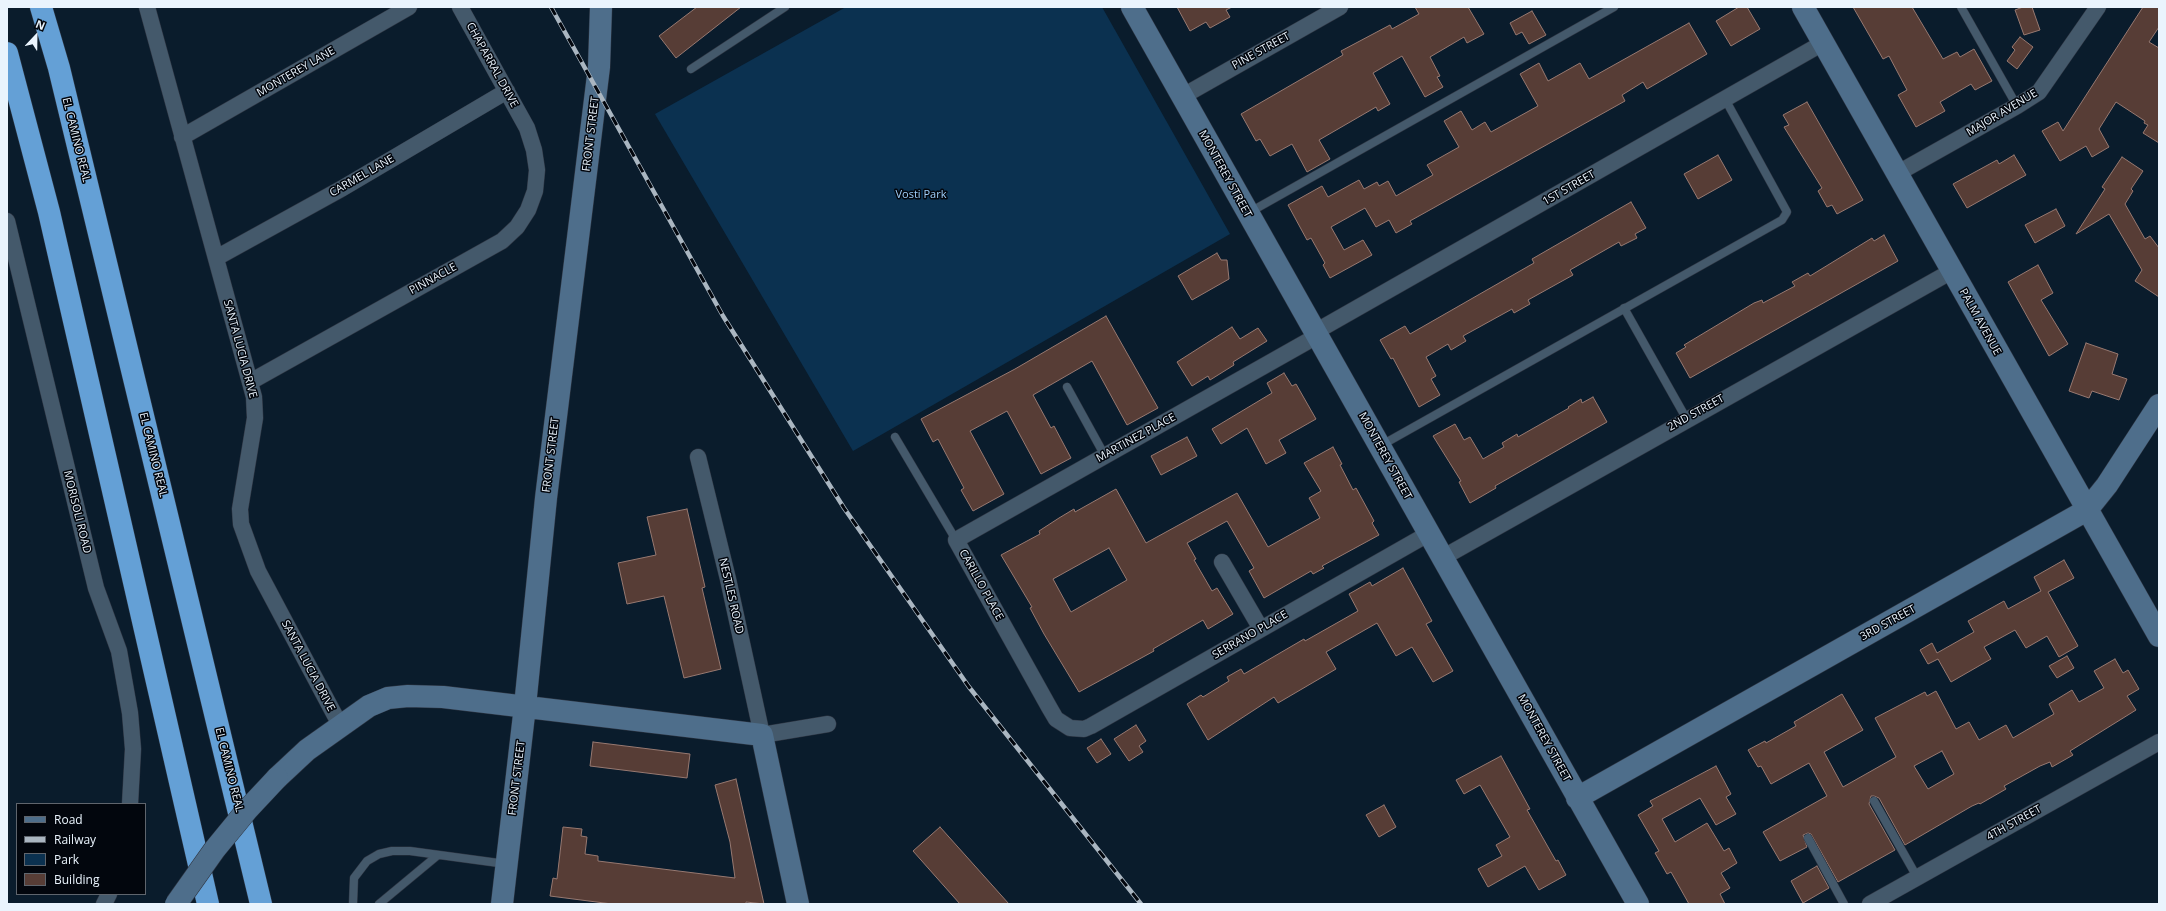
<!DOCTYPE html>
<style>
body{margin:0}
#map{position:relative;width:2166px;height:911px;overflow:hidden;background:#0a1c2c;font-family:"Open Sans",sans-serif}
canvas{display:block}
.frame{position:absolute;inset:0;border:8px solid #eaf4fd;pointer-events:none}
.legend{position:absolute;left:16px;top:803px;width:130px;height:92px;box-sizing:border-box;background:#02060d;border:1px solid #5f656d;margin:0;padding:5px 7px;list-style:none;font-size:12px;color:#eaf4fd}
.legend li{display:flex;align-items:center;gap:8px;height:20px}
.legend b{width:20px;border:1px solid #5f656d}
.north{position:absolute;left:16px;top:16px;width:40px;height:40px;-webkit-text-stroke:3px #02060d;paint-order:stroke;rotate:22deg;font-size:11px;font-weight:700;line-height:16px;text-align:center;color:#eaf4fd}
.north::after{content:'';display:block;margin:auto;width:14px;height:18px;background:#eaf4fd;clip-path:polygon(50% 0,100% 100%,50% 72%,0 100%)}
</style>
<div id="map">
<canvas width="2166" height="911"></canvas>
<div class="frame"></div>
<ul class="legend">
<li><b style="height:5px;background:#4e6e8b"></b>Road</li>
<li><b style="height:5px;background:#aab6c1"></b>Railway</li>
<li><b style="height:11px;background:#0b3150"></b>Park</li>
<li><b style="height:11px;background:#573d36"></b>Building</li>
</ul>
<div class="north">N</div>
</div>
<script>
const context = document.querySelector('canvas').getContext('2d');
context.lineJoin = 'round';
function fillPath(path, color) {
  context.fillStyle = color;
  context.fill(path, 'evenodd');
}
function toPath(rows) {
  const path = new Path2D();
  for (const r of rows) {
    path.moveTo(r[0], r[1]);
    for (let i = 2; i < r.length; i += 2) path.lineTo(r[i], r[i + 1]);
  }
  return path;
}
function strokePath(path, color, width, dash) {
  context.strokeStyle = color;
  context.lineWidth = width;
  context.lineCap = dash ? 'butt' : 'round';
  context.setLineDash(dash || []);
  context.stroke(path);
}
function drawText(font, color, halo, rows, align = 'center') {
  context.font = font + ' "Open Sans",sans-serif';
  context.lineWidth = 3;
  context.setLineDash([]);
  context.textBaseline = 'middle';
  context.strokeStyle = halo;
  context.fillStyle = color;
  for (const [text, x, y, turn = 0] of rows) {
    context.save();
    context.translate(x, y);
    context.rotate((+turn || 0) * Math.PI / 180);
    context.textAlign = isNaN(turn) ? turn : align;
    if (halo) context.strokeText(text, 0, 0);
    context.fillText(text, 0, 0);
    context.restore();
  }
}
fillPath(toPath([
 [846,7,1102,7,1230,234,853,451,655,114]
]), '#0b3150');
const building = toPath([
 [697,7,741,7,676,58,659,36,697,7],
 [1177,7,1232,7,1226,10,1230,17,1210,28,1206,22,1190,31,1177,7],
 [1415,7,1468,7,1484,34,1467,43,1464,37,1430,57,1440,76,1437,77,1443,87,1425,97,1402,56,1373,73,1390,104,1378,111,1376,107,1319,140,1330,159,1307,172,1292,144,1270,156,1260,139,1256,141,1241,114,1343,55,1341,51,1390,25,1392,29,1419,14,1415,7],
 [1739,7,1747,7,1760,29,1731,46,1716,21,1739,7],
 [1853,7,1912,7,1943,59,1957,52,1960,57,1974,49,1992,81,1975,90,1971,84,1940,102,1945,111,1916,127,1898,95,1907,90,1889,56,1883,59,1853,7],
 [2023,7,2032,7,2040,30,2024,35,2015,10,2023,7],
 [2143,7,2159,7,2159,27,2149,42,2159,48,2159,143,2143,133,2148,125,2144,123,2145,121,2116,102,2099,129,2109,147,2092,157,2086,146,2060,161,2042,131,2058,122,2063,131,2143,7],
 [1532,11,1546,35,1529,44,1522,32,1516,35,1510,23,1532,11],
 [1689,23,1707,54,1647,89,1643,82,1622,95,1625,101,1410,221,1412,224,1396,233,1389,220,1376,227,1365,208,1331,227,1344,250,1363,240,1372,255,1330,278,1323,265,1325,263,1311,238,1307,240,1288,205,1322,186,1328,197,1359,180,1364,189,1377,182,1379,186,1388,181,1396,196,1433,175,1427,165,1459,147,1444,121,1461,111,1472,130,1485,122,1491,132,1538,106,1520,74,1539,63,1548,81,1580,63,1589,79,1689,23],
 [2020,37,2033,47,2017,69,2007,61,2015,50,2012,47,2020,37],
 [1807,102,1863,200,1837,214,1832,205,1827,207,1818,191,1822,188,1784,127,1789,125,1783,115,1807,102],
 [1718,155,1732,180,1698,199,1684,174,1718,155],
 [2014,155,2026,175,1967,208,1953,184,1997,160,1999,164,2014,155],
 [2122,157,2143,171,2131,189,2133,191,2125,204,2145,239,2150,236,2159,248,2159,297,2135,281,2142,270,2109,214,2076,234,2105,189,2102,187,2122,157],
 [1631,202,1646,228,1635,234,1637,238,1621,246,1619,242,1570,270,1573,275,1528,300,1530,304,1514,313,1512,309,1463,336,1466,341,1451,350,1448,344,1426,357,1436,376,1431,379,1440,395,1419,407,1393,358,1391,359,1380,340,1405,326,1410,334,1534,263,1532,259,1631,202],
 [2056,209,2065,226,2035,243,2025,225,2056,209],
 [1884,235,1898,261,1690,378,1676,353,1686,347,1684,345,1754,303,1762,300,1763,303,1795,286,1792,282,1808,273,1810,276,1872,238,1874,241,1884,235],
 [1217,253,1221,260,1227,260,1229,279,1192,300,1178,276,1217,253],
 [2038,265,2053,293,2041,300,2068,344,2049,356,2008,282,2038,265],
 [1106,316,1158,408,1127,425,1092,361,1033,395,1051,428,1054,426,1071,458,1041,474,1007,411,970,431,1004,494,973,511,961,490,964,488,938,439,933,442,921,419,1015,369,1106,316],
 [1232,327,1240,339,1258,328,1267,341,1233,362,1234,365,1210,380,1208,376,1192,386,1177,362,1232,327],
 [2086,343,2118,354,2112,374,2127,379,2119,400,2092,391,2089,398,2069,391,2086,343],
 [1284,373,1292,386,1296,384,1316,419,1279,440,1286,453,1266,464,1247,428,1221,444,1212,429,1272,393,1267,383,1284,373],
 [1593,397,1607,422,1495,486,1496,488,1470,503,1459,482,1461,481,1433,436,1455,424,1464,440,1470,437,1483,459,1504,447,1502,443,1517,434,1518,437,1569,408,1568,407,1581,399,1582,403,1593,397],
 [1187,437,1197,456,1161,475,1151,456,1187,437],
 [1333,447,1342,464,1340,465,1353,490,1356,488,1374,521,1372,523,1379,535,1322,566,1324,568,1313,574,1311,571,1264,598,1249,571,1254,568,1227,521,1187,543,1196,559,1194,560,1212,591,1217,588,1233,614,1208,629,1203,620,1153,649,1154,651,1079,692,1044,634,1030,608,1032,607,1001,555,1040,534,1039,531,1059,518,1074,509,1075,512,1116,489,1146,543,1237,493,1268,547,1320,518,1309,498,1321,491,1304,463,1333,447],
 [1109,548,1127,580,1071,612,1053,579,1109,548],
 [687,509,705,587,702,588,721,669,684,678,664,596,627,604,618,563,656,555,647,517,687,509],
 [2064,560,2074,578,2048,592,2078,646,2059,657,2047,636,2026,648,2015,630,1984,647,1991,659,1951,682,1938,659,1928,664,1920,650,1932,643,1937,653,1974,632,1968,621,2004,601,2008,609,2041,591,2034,577,2064,560],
 [1403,568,1432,621,1426,624,1453,671,1433,682,1412,647,1396,656,1377,623,1326,652,1336,669,1278,703,1274,697,1208,740,1187,704,1201,695,1203,697,1229,681,1227,677,1241,669,1244,674,1304,639,1305,641,1358,611,1349,594,1370,582,1372,586,1403,568],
 [2067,656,2074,668,2057,678,2049,666,2067,656],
 [2115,659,2123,673,2128,670,2139,689,2127,696,2136,710,2070,751,2073,755,2052,767,2050,762,2040,766,2004,786,2006,789,1980,804,1979,803,1972,806,1905,845,1879,798,1874,796,1871,796,1869,804,1895,850,1838,882,1811,834,1808,833,1803,835,1807,847,1780,861,1763,832,1827,796,1809,763,1771,784,1761,766,1758,767,1748,750,1765,741,1766,743,1796,726,1794,722,1842,694,1863,730,1824,752,1843,787,1896,757,1875,718,1925,692,1927,696,1936,691,1956,729,1969,722,1979,740,2006,725,2013,738,2054,714,2049,704,2072,690,2079,702,2104,688,2094,671,2115,659],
 [1942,751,1954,774,1928,789,1914,766,1942,751],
 [1136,725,1146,741,1139,746,1143,752,1129,761,1114,739,1136,725],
 [1101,739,1111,754,1097,763,1087,748,1101,739],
 [593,742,690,754,687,778,590,766,593,742],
 [1501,756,1530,809,1527,810,1556,861,1558,860,1566,875,1539,890,1525,866,1488,887,1478,869,1502,856,1496,845,1510,837,1480,785,1464,794,1456,780,1501,756],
 [1716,766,1731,794,1726,797,1736,814,1716,825,1700,798,1662,819,1675,842,1707,823,1724,851,1729,848,1737,863,1721,873,1730,888,1720,894,1725,904,1689,904,1671,872,1667,874,1655,853,1659,851,1638,815,1653,806,1650,801,1716,766],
 [736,779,764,904,746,902,746,904,612,904,550,896,553,878,557,879,563,827,582,829,581,836,587,837,585,854,598,856,598,861,735,878,730,842,715,785,736,779],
 [1384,805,1396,827,1379,837,1366,815,1384,805],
 [940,827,1009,904,960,904,913,851,940,827],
 [1817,866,1829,888,1803,903,1791,881,1817,866]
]);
fillPath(building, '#573d36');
strokePath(building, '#977971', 1);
const lane = toPath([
 [1961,7,2017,106],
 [691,69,785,7],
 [1250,212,1614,7],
 [1624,308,1686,418],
 [1067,387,1105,456],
 [895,437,956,540],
 [1380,446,1782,220,1787,212,1725,99],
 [1874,801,1917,877],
 [1808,838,1844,904],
 [353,904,354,878,367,861,379,854,392,851,410,851,506,864],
 [379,904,438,855]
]);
const street = toPath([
 [147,7,254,397,255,418,240,509,241,524,258,571,340,725],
 [1183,96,1340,7],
 [182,137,409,7],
 [1898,173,2017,106,2039,92,2098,7],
 [7,221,96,588,119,651,130,713,133,749,130,804],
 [216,258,341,189,507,91],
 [1315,332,1823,43],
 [1317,336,956,540,1049,707,1056,719,1070,728,1084,729,1091,726,1428,534],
 [250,382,502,241,517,227,528,210,535,191,537,170,534,150,527,128,460,7],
 [698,457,728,579,762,735,828,724],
 [1442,558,1952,271],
 [1222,562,1261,629],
 [104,904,109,894],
 [1870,904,2159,742]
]);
const secondary = toPath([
 [1132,7,1638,904],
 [1803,7,2159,636],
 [277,778,307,750,369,706,388,698,408,696,443,697,762,735,798,904],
 [1577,798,2087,510,2107,485,2159,405],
 [502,904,525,706,546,498,599,67,601,7]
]);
const highway = toPath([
 [41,7,59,68,261,904],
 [7,53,49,212,208,904]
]);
strokePath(lane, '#2f3643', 9);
strokePath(street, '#2f3643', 17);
strokePath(secondary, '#2f3643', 23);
strokePath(highway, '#2f3643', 23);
strokePath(lane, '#44596b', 8);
strokePath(street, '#44596b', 16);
strokePath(secondary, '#4e6e8b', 22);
strokePath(highway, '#64a0d6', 22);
const rail = toPath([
 [551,7,723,316,844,508,969,687,1141,904]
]);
strokePath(rail, '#aab6c1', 4.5);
strokePath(rail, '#02060d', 3, [9]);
const secondaryBridge = toPath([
 [176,904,215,849,247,810,277,778]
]);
strokePath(secondaryBridge, '#2f3643', 23, []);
strokePath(secondaryBridge, '#4e6e8b', 22);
drawText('11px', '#eaf4fd', '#02060d', [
 ["PINE STREET",1261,51,-29],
 ["CHAPARRAL DRIVE",492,65,61],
 ["MONTEREY LANE",296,72,-30],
 ["MAJOR AVENUE",2002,113,-31],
 ["FRONT STREET",591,134,-83],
 ["EL CAMINO REAL",76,140,76],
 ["MONTEREY STREET",1225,174,61],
 ["CARMEL LANE",362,176,-30],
 ["1ST STREET",1569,188,-30],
 ["PINNACLE",433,279,-29],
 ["PALM AVENUE",1980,322,61],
 ["SANTA LUCIA DRIVE",240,349,75],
 ["2ND STREET",1696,413,-29],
 ["MARTINEZ PLACE",1136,438,-29],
 ["EL CAMINO REAL",153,455,76],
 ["FRONT STREET",551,455,-83],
 ["MONTEREY STREET",1385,456,61],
 ["MORISOLI ROAD",77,512,76],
 ["CARILLO PLACE",981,585,61],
 ["NESTLES ROAD",731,596,77],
 ["3RD STREET",1888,623,-29],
 ["SERRANO PLACE",1250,635,-30],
 ["SANTA LUCIA DRIVE",308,666,62],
 ["MONTEREY STREET",1544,738,61],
 ["EL CAMINO REAL",229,770,76],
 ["FRONT STREET",517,778,-83],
 ["4TH STREET",2014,823,-29]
]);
drawText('11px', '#a0d0fc', '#02060d', [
 ["Vosti Park",921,195]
]);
</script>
